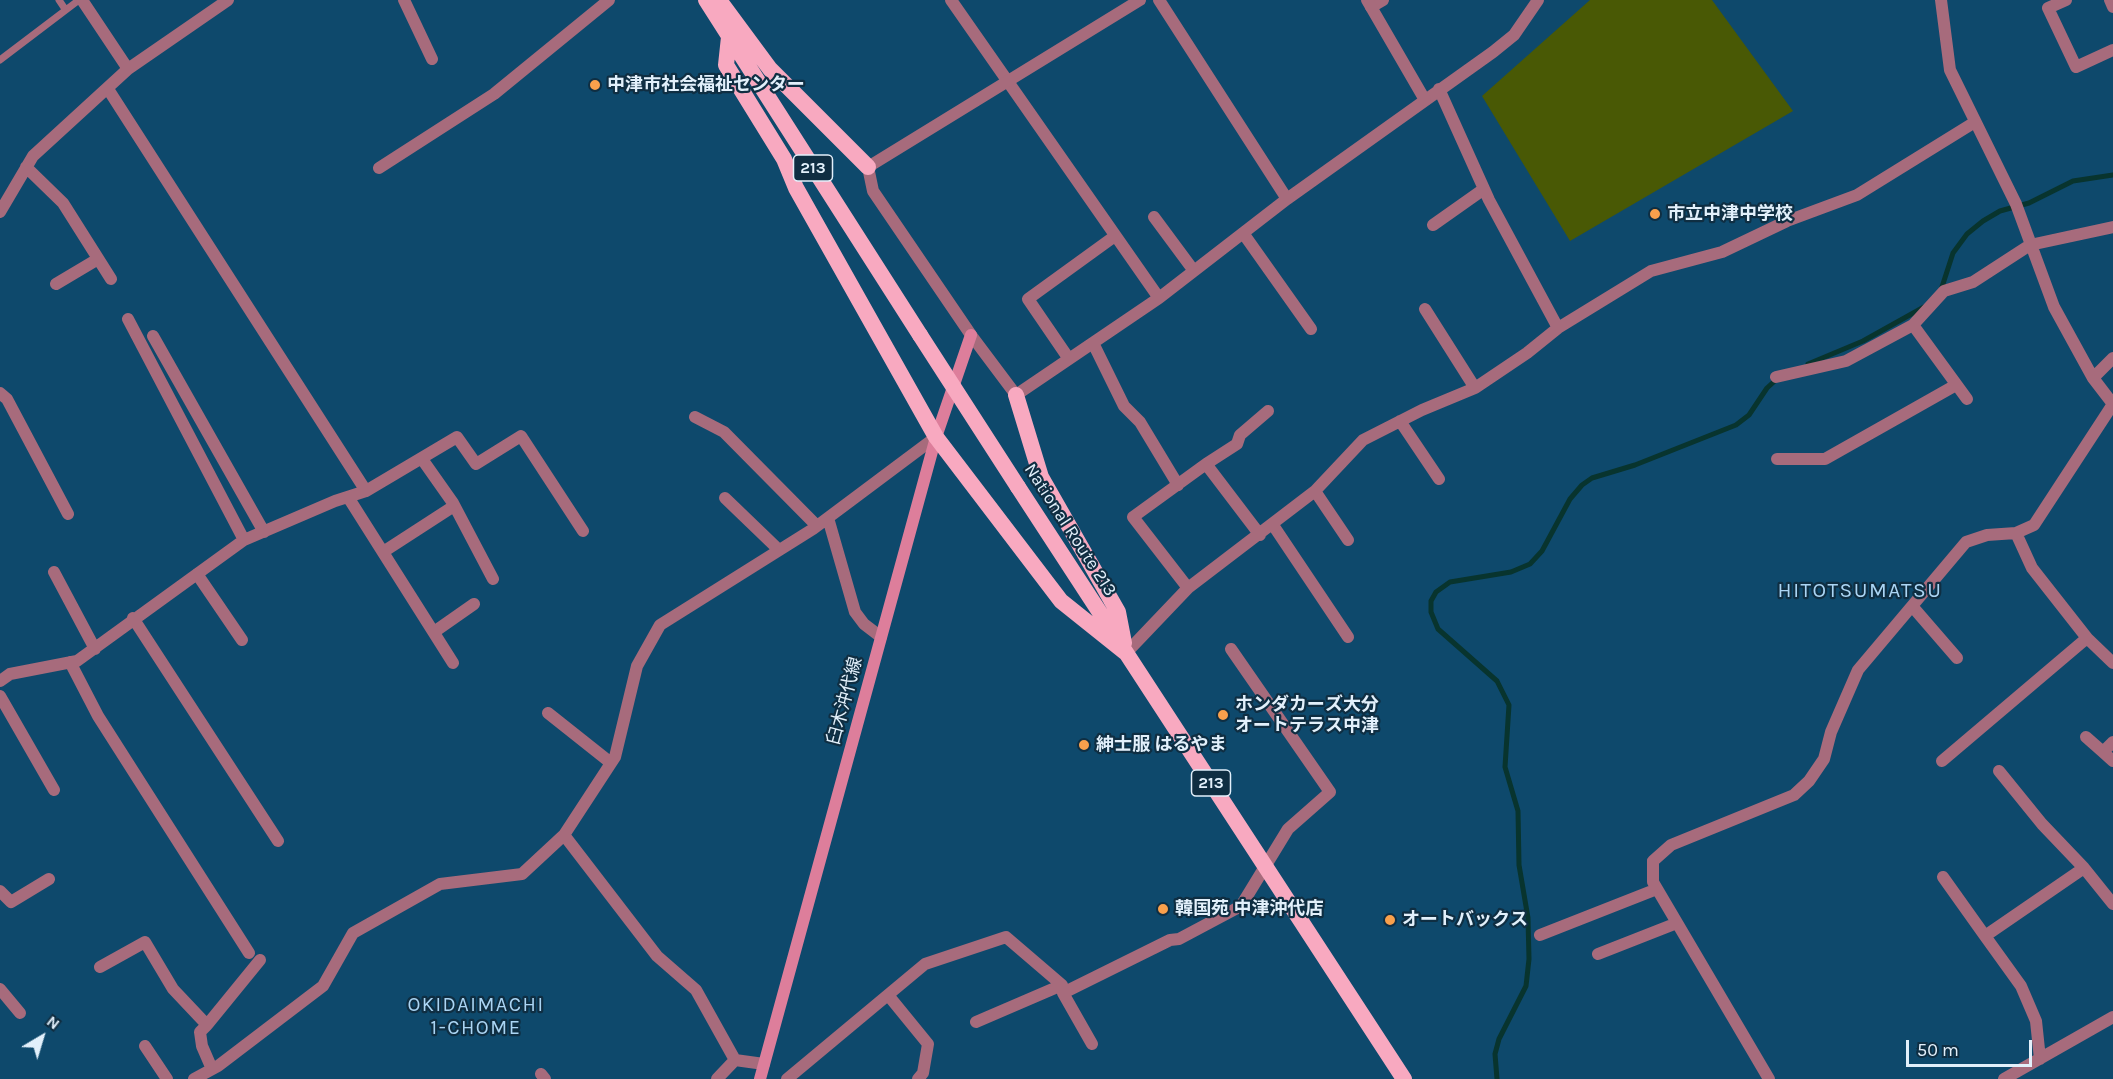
<!DOCTYPE html>
<meta charset="utf-8">
<style>
body{margin:0}
#map{position:relative;width:2113px;height:1079px;overflow:hidden;background:#0e496c;font-family:Karla,sans-serif}
canvas{display:block}
.north{position:absolute;left:12px;top:1007px;width:60px;height:60px;-webkit-text-stroke:4px #0f2e42;paint-order:stroke;rotate:38deg;font-size:16px;font-weight:700;line-height:24px;text-align:center;color:#e2f0fb}
.north::after{content:'';display:block;margin:auto;width:21px;height:27px;background:#e2f0fb;clip-path:polygon(50% 0,100% 100%,50% 72%,0 100%)}
.scale{position:absolute;left:1906px;top:1040px;width:126px;height:27px;box-sizing:border-box;border:3px solid #e2f0fb;border-top:0;padding-left:8px;font-size:18px;line-height:21px;white-space:nowrap;color:#e2f0fb;-webkit-text-stroke:4px #0f2e42;paint-order:stroke}
</style>
<div id="map">
<canvas width="2113" height="1079"></canvas>
<div class="north">N</div>
<div class="scale">50 m</div>
</div>
<script>
const context = document.querySelector('canvas').getContext('2d');
context.lineJoin = 'round';
function fillPath(path, color) {
  context.fillStyle = color;
  context.fill(path, 'evenodd');
}
function toPath(rows) {
  const path = new Path2D();
  for (const r of rows) {
    path.moveTo(r[0], r[1]);
    for (let i = 2; i < r.length; i += 2) path.lineTo(r[i], r[i + 1]);
  }
  return path;
}
function strokePath(path, color, width, dash) {
  context.strokeStyle = color;
  context.lineWidth = width;
  context.lineCap = dash ? 'butt' : 'round';
  context.setLineDash(dash || []);
  context.stroke(path);
}
function drawText(font, color, halo, rows, align = 'center') {
  context.font = font + ' Karla,"Noto Sans JP",sans-serif';
  context.lineWidth = 4.5;
  context.setLineDash([]);
  context.textBaseline = 'middle';
  context.strokeStyle = halo;
  context.fillStyle = color;
  for (const [text, x, y, turn = 0] of rows) {
    context.save();
    context.translate(x, y);
    context.rotate((+turn || 0) * Math.PI / 180);
    context.textAlign = isNaN(turn) ? turn : align;
    if (halo) context.strokeText(text, 0, 0);
    context.fillText(text, 0, 0);
    context.restore();
  }
}
fillPath(toPath([
 [1590,0,1712,0,1793,111,1570,241,1482,96]
]), '#495905');
strokePath(toPath([
 [1941,290,1953,253,1967,234,1983,221,2000,211,2029,203,2073,181,2113,175],
 [1808,364,1863,341,1924,307],
 [1497,1079,1495,1054,1499,1039,1526,986,1529,959,1528,918,1519,865,1518,811,1505,767,1509,705,1497,681,1438,629,1431,612,1431,601,1436,592,1450,582,1511,572,1530,564,1542,551,1570,499,1582,485,1592,478,1635,465,1736,425,1749,415,1767,388,1778,378]
]), '#08342e', 5);
strokePath(toPath([
 [59,0,65,9],
 [0,60,79,0]
]), '#a76b7c', 7);
strokePath(toPath([
 [82,0,128,69],
 [404,0,432,59],
 [951,0,1159,298],
 [1159,0,1287,199],
 [1941,0,1950,70,2016,204,2054,307,2093,378,2113,404],
 [2066,0,2048,8,2076,67,2113,50],
 [2110,0,2113,7],
 [1371,7,1383,0],
 [1439,89,1489,200,1558,328],
 [26,167,63,203,111,279],
 [379,168,494,94,609,0],
 [0,212,33,156,128,69,228,0],
 [1154,217,1194,271],
 [1433,225,1484,189],
 [1243,233,1311,329],
 [56,284,98,259],
 [1425,309,1475,388],
 [128,319,244,540],
 [1913,325,1967,399],
 [153,336,264,532],
 [1093,343,1124,406,1140,422,1178,485],
 [1069,359,1028,299,1115,236],
 [1776,377,1846,361,1913,325,1944,291,1973,282,2030,245,2113,227],
 [2093,378,2113,358],
 [0,393,7,399,68,514],
 [1016,395,1159,298,1287,199,1493,52,1514,35,1538,0],
 [695,417,724,432,817,526],
 [1400,421,1439,479],
 [422,459,453,503,493,579],
 [1777,459,1825,459,1956,385],
 [1206,464,1237,444,1240,435,1268,411],
 [366,491,457,437,476,464,521,436,583,531],
 [1315,491,1348,540],
 [348,497,453,663],
 [725,498,779,550],
 [828,518,855,612,864,624,881,637],
 [1273,525,1348,637],
 [2016,533,2032,568,2087,638,2113,663],
 [383,552,454,506],
 [54,572,95,649],
 [197,574,242,640],
 [1188,588,1133,517,1206,464,1260,535],
 [1912,606,1957,658],
 [133,618,278,841],
 [434,632,474,604],
 [1126,653,1188,588,1315,491,1363,440,1422,410,1475,388,1527,353,1558,328,1651,271,1722,252,1787,221,1857,195,1975,122],
 [70,662,98,716,249,953],
 [0,681,10,674,77,661,244,540,335,501,366,491,108,89],
 [0,696,54,790],
 [548,713,611,763],
 [2086,737,2103,752],
 [2113,742,2103,752,2113,761],
 [1942,761,2087,638],
 [1999,771,2042,824,2084,868],
 [564,835,657,956,696,990,735,1060],
 [1943,877,1985,936],
 [0,891,11,902,49,879],
 [1540,935,1657,889],
 [1598,954,1677,923],
 [100,967,145,942,173,989,207,1025,200,1032,202,1046,212,1069],
 [0,989,20,1013],
 [1063,993,1092,1044],
 [888,995,928,1044,923,1073,918,1079],
 [976,1022,1062,985],
 [207,1025,260,960],
 [145,1046,167,1079],
 [2040,1059,2036,1021,2021,986,1985,936,2084,868,2113,904],
 [541,1074,545,1079],
 [194,1079,218,1066,323,986,353,933,440,884,522,874,564,835,615,757,637,666,660,625,813,529,936,437],
 [717,1079,735,1060,764,1064],
 [787,1079,925,964,1006,937,1062,985,1063,993,1170,940,1179,939,1241,906,1288,829,1330,792,1231,649],
 [1769,1079,1653,882,1653,861,1671,845,1794,795,1809,781,1824,759,1831,732,1858,670,1966,542,1987,535,2016,533,2034,525,2113,404],
 [2004,1079,2113,1017]
]), '#a76b7c', 12);
strokePath(toPath([
 [1367,0,1425,100],
 [1016,395,971,335,873,191,868,167,1140,0]
]), '#a76b7c', 12);
strokePath(toPath([
 [760,1079,936,437,971,335]
]), '#dd7e9b', 12);
strokePath(toPath([
 [706,0,920,335],
 [719,0,770,69,868,167],
 [729,37,726,65,784,159,796,188,936,437,1061,601,1126,653],
 [1016,395,1041,477,1118,612,1124,643],
 [1018,487,1404,1079]
]), '#f8a9c0', 16);
strokePath(toPath([
 [920,335,1018,487]
]), '#f8a9c0', 16);
for (const [x, y, r, color] of [
 [595,85,6,"#f9a04c"],
 [1655,214,6,"#f9a04c"],
 [1223,715,6,"#f9a04c"],
 [1084,745,6,"#f9a04c"],
 [1163,909,6,"#f9a04c"],
 [1390,920,6,"#f9a04c"]
]) {
  const dot = new Path2D();
  dot.arc(x, y, r, 0, 2 * Math.PI);
  context.fillStyle = color;
  context.fill(dot);
  strokePath(dot, '#0f2e42', 2);
}
for (const [x, y, w] of [
 [813,168,39],
 [1211,783,39]
]) {
  const box = new Path2D();
  box.roundRect(x - w / 2, y - 13, w, 26, 4.5);
  context.fillStyle = '#0f2e42';
  context.fill(box);
  strokePath(box, '#e2f0fb', 1.5);
}
drawText('bold 16px', '#e2f0fb', null, [
 ["213",813,168],
 ["213",1211,783]
]);
drawText('bold 18px', '#e2f0fb', '#0f2e42', [
 ["中津市社会福祉センター",607,85],
 ["市立中津中学校",1667,214],
 ["ホンダカーズ大分",1235,705],
 ["オートテラス中津",1235,726],
 ["紳士服 はるやま",1096,745],
 ["韓国苑 中津沖代店",1175,909],
 ["オートバックス",1402,920]
], 'left');
drawText('18px', '#e2f0fb', '#0f2e42', [
 ["National Route 213",1070,530,57],
 ["臼木沖代線",845,701,-75]
]);
context.letterSpacing = '1.5px';
drawText('20px', '#abd5f4', '#0f2e42', [
 ["OKIDAIMACHI",476,1005],
 ["1-CHOME",476,1028]
]);
context.letterSpacing = '0px';
context.letterSpacing = '1.5px';
drawText('21px', '#abd5f4', '#0f2e42', [
 ["HITOTSUMATSU",1860,591]
]);
context.letterSpacing = '0px';
</script>
